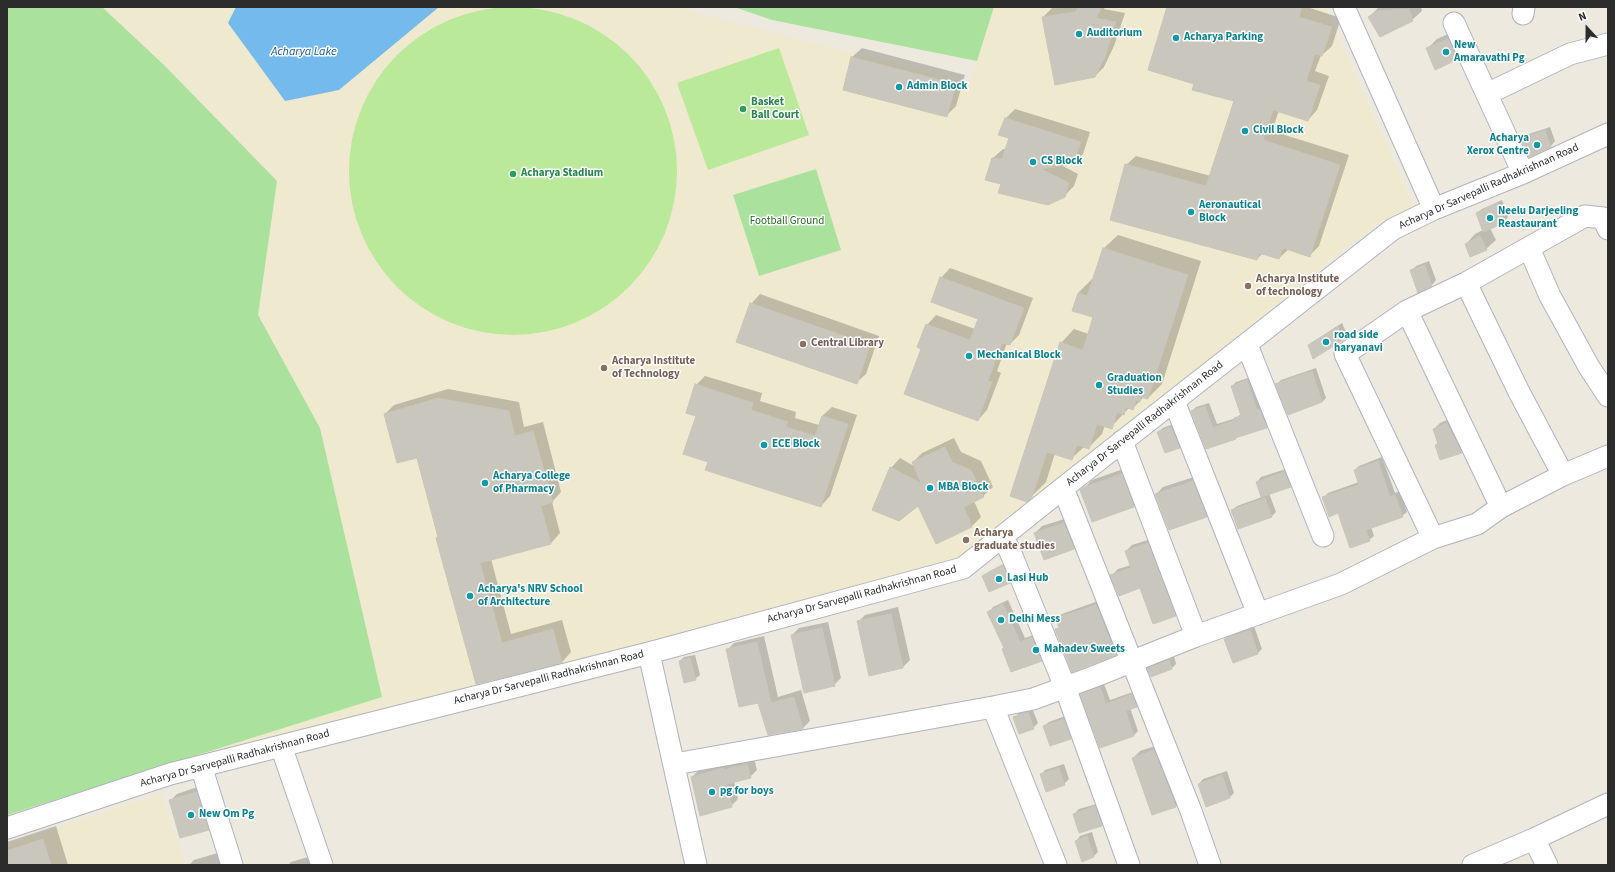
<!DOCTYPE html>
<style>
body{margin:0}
#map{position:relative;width:1615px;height:872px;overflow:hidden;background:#ede9df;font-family:"Source Sans 3",sans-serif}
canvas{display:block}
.frame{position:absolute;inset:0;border:8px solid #2c2c2c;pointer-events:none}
.north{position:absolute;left:1567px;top:8px;width:40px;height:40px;-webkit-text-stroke:3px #fff;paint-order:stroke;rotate:339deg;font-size:11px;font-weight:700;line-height:16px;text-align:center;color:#2c2c2c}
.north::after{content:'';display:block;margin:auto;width:14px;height:18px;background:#2c2c2c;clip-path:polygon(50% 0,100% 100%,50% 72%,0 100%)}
</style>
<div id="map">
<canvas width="1615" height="872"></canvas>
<div class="frame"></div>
<div class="north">N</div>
</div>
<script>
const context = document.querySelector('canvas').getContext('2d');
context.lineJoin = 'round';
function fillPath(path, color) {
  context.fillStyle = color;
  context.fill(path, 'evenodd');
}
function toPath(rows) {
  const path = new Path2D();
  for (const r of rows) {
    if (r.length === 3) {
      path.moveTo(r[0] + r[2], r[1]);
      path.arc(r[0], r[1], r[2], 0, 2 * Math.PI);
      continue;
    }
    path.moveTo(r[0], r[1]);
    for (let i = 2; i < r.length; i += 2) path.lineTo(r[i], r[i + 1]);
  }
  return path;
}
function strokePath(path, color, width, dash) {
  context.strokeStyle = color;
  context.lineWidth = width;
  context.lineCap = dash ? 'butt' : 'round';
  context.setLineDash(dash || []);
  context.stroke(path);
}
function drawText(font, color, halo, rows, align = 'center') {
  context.font = font + ' "Source Sans 3",sans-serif';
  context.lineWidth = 3;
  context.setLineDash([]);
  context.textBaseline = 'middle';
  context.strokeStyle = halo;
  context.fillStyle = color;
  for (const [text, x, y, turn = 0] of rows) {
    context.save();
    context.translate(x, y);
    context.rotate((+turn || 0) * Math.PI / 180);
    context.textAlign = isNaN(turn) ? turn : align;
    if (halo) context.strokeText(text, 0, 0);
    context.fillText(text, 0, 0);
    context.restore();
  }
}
fillPath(toPath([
 [7,7,683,7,685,10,970,83,994,7,1325,7,1414,207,1381,222,1339,253,959,567,7,820],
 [161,793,185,865,7,865,7,844]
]), '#eee9cf');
fillPath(toPath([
 [7,7,102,7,165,66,277,181,258,315,320,428,382,697,7,815],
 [734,7,994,7,977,61,772,20],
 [816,169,841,250,759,276,733,195]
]), '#aae29d');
fillPath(toPath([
 [513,171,164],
 [779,48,809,135,708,170,677,83]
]), '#bae999');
fillPath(toPath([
 [236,7,439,7,339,90,285,101,228,23]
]), '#75baec');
fillPath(toPath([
 [1057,7,1105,7,1104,9,1125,13,1114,46,1104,67,1095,76,1043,17,1052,8],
 [1168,7,1307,7,1341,18,1332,46,1322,55,1321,55,1315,71,1329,76,1317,110,1308,120,1279,110,1272,131,1349,155,1319,246,1310,255,1289,249,1279,258,1263,253,1257,259,1126,165,1136,156,1211,176,1235,100,1195,83],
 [1379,7,1421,7,1422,11,1412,20,1369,17],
 [1457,30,1466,49,1457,59,1427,49,1437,39],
 [862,48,965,75,956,106,947,115,852,57],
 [1015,109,1090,132,1083,154,1073,163,1061,165,1078,174,1074,186,1064,196,986,179,993,158,1003,149,1006,149,1011,137,1006,118],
 [1550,127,1555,141,1551,146,1530,156,1522,139,1526,135],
 [1502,200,1508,217,1504,222,1490,228,1496,240,1486,249,1466,244,1475,234,1483,230,1477,213,1482,209],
 [1118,235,1201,261,1162,384,1148,398,1144,397,1133,408,1130,407,1111,427,1105,425,1102,434,1088,448,1084,447,1072,458,1055,453,1046,482,1032,496,1061,343,1074,329,1089,334,1095,317,1078,293,1092,279,1094,280,1104,248],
 [1429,261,1436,280,1432,285,1411,271,1416,266],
 [950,268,1033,298,1019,335,1010,344,1007,343,997,371,1001,373,987,410,978,420,922,348,927,325,936,315,975,329,979,319,941,278],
 [760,294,879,336,866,374,856,383,751,304],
 [1342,323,1347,334,1343,339,1313,358,1309,346,1314,341],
 [1316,368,1326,398,1322,402,1277,384,1281,380],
 [705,376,762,393,760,401,796,412,795,418,819,425,822,416,832,407,857,415,830,496,821,506,709,461,697,415,696,385],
 [1251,377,1270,423,1266,427,1237,436,1235,438,1206,448,1192,411,1196,407,1209,403,1217,424,1236,418,1241,414,1232,386,1236,382],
 [448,389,519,402,524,427,543,422,561,492,552,502,560,533,551,543,491,559,511,634,562,620,571,652,562,662,476,683,418,457,385,414,394,405],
 [1454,417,1468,446,1461,452,1436,445,1438,442,1434,429,1440,423],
 [1176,423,1184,443,1179,447,1158,432,1163,428],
 [954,438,961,452,981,461,993,487,983,496,974,501,981,517,972,526,936,542,918,504,891,468,900,458,914,466,913,462,922,453],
 [1382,457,1395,493,1400,491,1407,512,1402,516,1371,527,1374,536,1369,540,1323,498,1328,493,1359,482,1355,470,1359,466],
 [1129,467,1141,499,1134,506,1082,490,1092,480],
 [1289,468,1294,481,1290,486,1269,493,1276,512,1272,516,1232,510,1237,506,1262,497,1257,482,1261,477],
 [1200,475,1213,509,1206,516,1156,494,1163,487],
 [1071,517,1081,542,1074,549,1044,559,1035,533,1042,526],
 [1154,538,1181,609,1175,615,1141,587,1112,575,1118,569,1131,565,1126,551,1132,545],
 [1007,562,1014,577,1009,582,984,577,988,572],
 [1008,600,1025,638,1037,634,1046,656,1041,660,1003,649,1005,647,989,612,993,607],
 [1101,600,1121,649,1116,654,1072,671,1056,630,1060,626,1057,619,1062,614],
 [898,607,910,660,903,667,858,622,865,615],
 [828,622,841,678,834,685,792,635,799,628],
 [1254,626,1262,649,1258,653,1225,639,1230,634],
 [764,636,778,697,801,690,810,721,803,728,759,701,727,650,734,643],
 [695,655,700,675,695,679,680,661,684,657],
 [1174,656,1176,664,1172,668,1151,676,1149,669,1153,664],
 [1104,684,1110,700,1136,691,1140,702,1136,706,1130,708,1138,731,1134,735,1100,747,1082,695,1086,690],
 [1032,708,1038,723,1033,728,1014,718,1019,713],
 [1068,715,1075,734,1070,738,1044,726,1049,722],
 [1161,744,1183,799,1176,806,1133,758,1140,751],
 [754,758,757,770,750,777,734,781,738,799,731,806,692,777,699,770],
 [1064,764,1069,779,1064,784,1041,775,1045,770],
 [1227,771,1234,793,1230,797,1199,784,1203,779],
 [203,785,215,822,208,829,170,801,177,794],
 [1100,803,1106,820,1102,825,1074,814,1079,809],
 [56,826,68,865,7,865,7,842],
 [1092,832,1098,852,1094,856,1082,860,1076,841,1080,836],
 [221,852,224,865,189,865,194,860],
 [315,855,320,865,288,865,291,862]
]), '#0003');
const building = toPath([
 [1079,7,1102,7,1096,18,1116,22,1105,57,1095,77,1055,85,1042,17,1075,12,1079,7],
 [1167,7,1302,7,1299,17,1332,27,1322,56,1315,54,1306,81,1320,85,1308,121,1273,110,1263,140,1340,165,1310,257,1283,248,1279,259,1259,253,1257,260,1110,220,1125,164,1206,186,1234,101,1192,90,1194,84,1148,70,1167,7],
 [1409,9,1413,21,1380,37,1368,17,1377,11,1409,9],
 [1448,39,1458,59,1435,70,1426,48,1448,39],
 [851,57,956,84,947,117,843,90,851,57],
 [1005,118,1081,142,1073,164,1041,169,1069,183,1065,197,1048,205,998,193,1001,184,985,180,992,158,1002,159,1009,138,998,135,1005,118],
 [1545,130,1551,147,1529,157,1521,139,1545,130],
 [1497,203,1504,223,1483,232,1476,213,1497,203],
 [1480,236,1487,250,1470,257,1465,244,1480,236],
 [1103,248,1188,275,1148,399,1141,397,1140,402,1136,400,1133,410,1126,407,1124,415,1117,412,1112,429,1097,424,1089,449,1077,445,1072,460,1047,452,1032,497,1027,502,1010,496,1060,342,1083,350,1093,317,1072,311,1078,293,1087,296,1103,248],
 [1425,265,1432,286,1418,293,1410,270,1425,265],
 [940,277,1024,308,1010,345,1002,343,988,381,992,382,978,421,904,394,921,349,917,347,926,324,970,340,978,319,931,302,940,277],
 [750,303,870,345,857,384,736,342,750,303],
 [1338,327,1343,340,1313,359,1308,345,1338,327],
 [1312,371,1322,402,1288,415,1275,384,1312,371],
 [1247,380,1257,410,1260,410,1267,428,1235,438,1236,439,1206,449,1191,411,1205,406,1213,428,1235,420,1234,418,1241,416,1231,386,1247,380],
 [695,384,753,403,751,410,788,422,786,427,815,436,822,416,848,424,821,507,705,470,708,462,683,454,696,416,686,413,695,384],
 [438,398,509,411,515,436,533,431,553,502,541,506,551,544,480,563,502,643,553,629,562,663,476,684,436,538,438,537,417,458,397,463,384,414,438,398],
 [1447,423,1462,453,1440,460,1435,445,1438,444,1433,429,1447,423],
 [1171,427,1180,448,1165,453,1157,432,1171,427],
 [945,447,952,462,971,470,984,497,964,507,972,527,936,544,918,506,899,521,872,510,890,467,921,483,912,462,945,447],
 [1378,461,1390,497,1395,495,1403,517,1366,530,1370,541,1350,548,1338,513,1329,517,1322,497,1359,485,1354,470,1378,461],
 [1284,472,1291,487,1261,497,1256,482,1284,472],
 [1122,474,1134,507,1092,522,1080,490,1084,487,1122,474],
 [1193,481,1207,517,1169,530,1155,494,1193,481],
 [1265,498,1272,517,1238,529,1231,510,1265,498],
 [1064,523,1074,549,1044,560,1034,533,1064,523],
 [1148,543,1176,616,1153,624,1140,588,1119,596,1110,575,1131,568,1125,551,1148,543],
 [1003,565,1010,583,989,592,982,576,1003,565],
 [1003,604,1020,642,1032,637,1042,661,1011,672,1002,649,1004,648,987,612,1003,604],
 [1096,605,1116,655,1072,672,1055,629,1059,628,1056,618,1096,605],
 [891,614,903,668,869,676,857,621,891,614],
 [822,628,835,686,804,693,791,635,822,628],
 [1250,630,1258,654,1233,663,1224,639,1250,630],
 [757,642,771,703,794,697,803,729,768,735,758,703,739,707,726,649,757,642],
 [690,658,696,680,684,683,679,661,690,658],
 [1169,660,1172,669,1151,677,1147,668,1169,660],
 [1100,687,1106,704,1132,694,1137,707,1126,711,1134,736,1100,748,1080,694,1100,687],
 [1028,712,1034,729,1019,734,1013,717,1028,712],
 [1064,719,1071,739,1050,746,1043,726,1064,719],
 [1154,750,1176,807,1152,815,1132,758,1154,750],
 [747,764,751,778,727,784,732,807,700,816,691,777,723,768,724,770,747,764],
 [1059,768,1065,785,1046,792,1040,774,1059,768],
 [1222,775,1230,798,1206,807,1198,784,1222,775],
 [197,792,209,830,180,838,169,800,197,792],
 [1095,806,1102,826,1079,833,1073,814,1095,806],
 [1087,836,1094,857,1082,862,1075,841,1087,836],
 [43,839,51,865,7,865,7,851,43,839]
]);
fillPath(building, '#c9c7bd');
strokePath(building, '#c9c5b8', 1);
const minor = toPath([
 [1344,7,1434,209],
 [1523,14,1524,7],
 [1454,23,1523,173],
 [1487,94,1570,54,1608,44],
 [1529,248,1550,296,1589,367,1608,396],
 [1466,283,1519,392,1563,475],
 [1407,311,1466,283,1585,216,1603,218,1608,229],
 [1247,345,1323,536],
 [1174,401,1258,614],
 [1122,441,1196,636],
 [1063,488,1191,811,1210,865],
 [1003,537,1012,556,1065,687,1129,865],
 [1433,538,1477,524,1501,507,1563,475,1608,456],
 [649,653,696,865],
 [993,707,1056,865],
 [281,746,322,865],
 [675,764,993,707,1033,699,1093,677,1196,636,1341,584,1433,538,1345,354,1407,311,1501,507],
 [201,766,232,865],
 [7,828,170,774,649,653,963,568,1063,488,1393,229,1434,209,1523,173,1608,134],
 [1534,839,1547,865],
 [1473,865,1534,839,1608,804]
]);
strokePath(minor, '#b2b2bf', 23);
strokePath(minor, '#fff', 21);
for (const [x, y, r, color] of [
 [1079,34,4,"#0f9aa8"],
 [1176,38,4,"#0f9aa8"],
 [1446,52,4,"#0f9aa8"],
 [899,87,4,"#0f9aa8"],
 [743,109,4,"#2e9e5b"],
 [1245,131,4,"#0f9aa8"],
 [1537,145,4,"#0f9aa8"],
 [1033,162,4,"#0f9aa8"],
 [513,174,4,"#2e9e5b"],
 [1191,212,4,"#0f9aa8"],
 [1490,218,4,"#0f9aa8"],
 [1248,286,4,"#8d6e63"],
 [1326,342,4,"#0f9aa8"],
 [803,344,4,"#8d6e63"],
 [969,356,4,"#0f9aa8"],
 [604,368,4,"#8d6e63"],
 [1099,385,4,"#0f9aa8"],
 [764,445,4,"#0f9aa8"],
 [485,483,4,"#0f9aa8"],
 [930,488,4,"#0f9aa8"],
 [966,540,4,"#8d6e63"],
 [999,579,4,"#0f9aa8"],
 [470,596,4,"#0f9aa8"],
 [1001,620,4,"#0f9aa8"],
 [1036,650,4,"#0f9aa8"],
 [712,792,4,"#0f9aa8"],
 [191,815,4,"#0f9aa8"]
]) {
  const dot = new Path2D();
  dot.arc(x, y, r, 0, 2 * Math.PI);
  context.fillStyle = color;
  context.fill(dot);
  strokePath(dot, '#fff', 1.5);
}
drawText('bold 11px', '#0d838f', '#fff', [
 ["Auditorium",1087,34],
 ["Acharya Parking",1184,38],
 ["New",1454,46],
 ["Amaravathi Pg",1454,59],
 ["Admin Block",907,87],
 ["Civil Block",1253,131],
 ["Acharya",1529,139,"right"],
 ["Xerox Centre",1529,152,"right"],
 ["CS Block",1041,162],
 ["Aeronautical",1199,206],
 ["Block",1199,219],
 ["Neelu Darjeeling",1498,212],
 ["Reastaurant",1498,225],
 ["road side",1334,336],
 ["haryanavi",1334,349],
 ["Mechanical Block",977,356],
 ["Graduation",1107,379],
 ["Studies",1107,392],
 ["ECE Block",772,445],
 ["Acharya College",493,477],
 ["of Pharmacy",493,490],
 ["MBA Block",938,488],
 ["Lasi Hub",1007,579],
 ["Acharya's NRV School",478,590],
 ["of Architecture",478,603],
 ["Delhi Mess",1009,620],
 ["Mahadev Sweets",1044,650],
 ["pg for boys",720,792],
 ["New Om Pg",199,815]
], 'left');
drawText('bold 11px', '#27864d', '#fff', [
 ["Basket",751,103],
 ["Ball Court",751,116],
 ["Acharya Stadium",521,174]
], 'left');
drawText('11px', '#2c2c2c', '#fff', [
 ["Acharya Dr Sarvepalli Radhakrishnan Road",1489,187,-24],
 ["Acharya Dr Sarvepalli Radhakrishnan Road",1145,424,-38],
 ["Acharya Dr Sarvepalli Radhakrishnan Road",862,595,-15],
 ["Acharya Dr Sarvepalli Radhakrishnan Road",549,678,-14],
 ["Acharya Dr Sarvepalli Radhakrishnan Road",235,759,-15]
]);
drawText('11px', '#21681d', '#fff', [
 ["Football Ground",787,222]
]);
drawText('bold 11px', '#785e54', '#fff', [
 ["Acharya Institute",1256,280],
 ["of technology",1256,293],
 ["Central Library",811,344],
 ["Acharya Institute",612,362],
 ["of Technology",612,375],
 ["Acharya",974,534],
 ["graduate studies",974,547]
], 'left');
drawText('italic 12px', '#11569a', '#fff', [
 ["Acharya Lake",304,52]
]);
</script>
